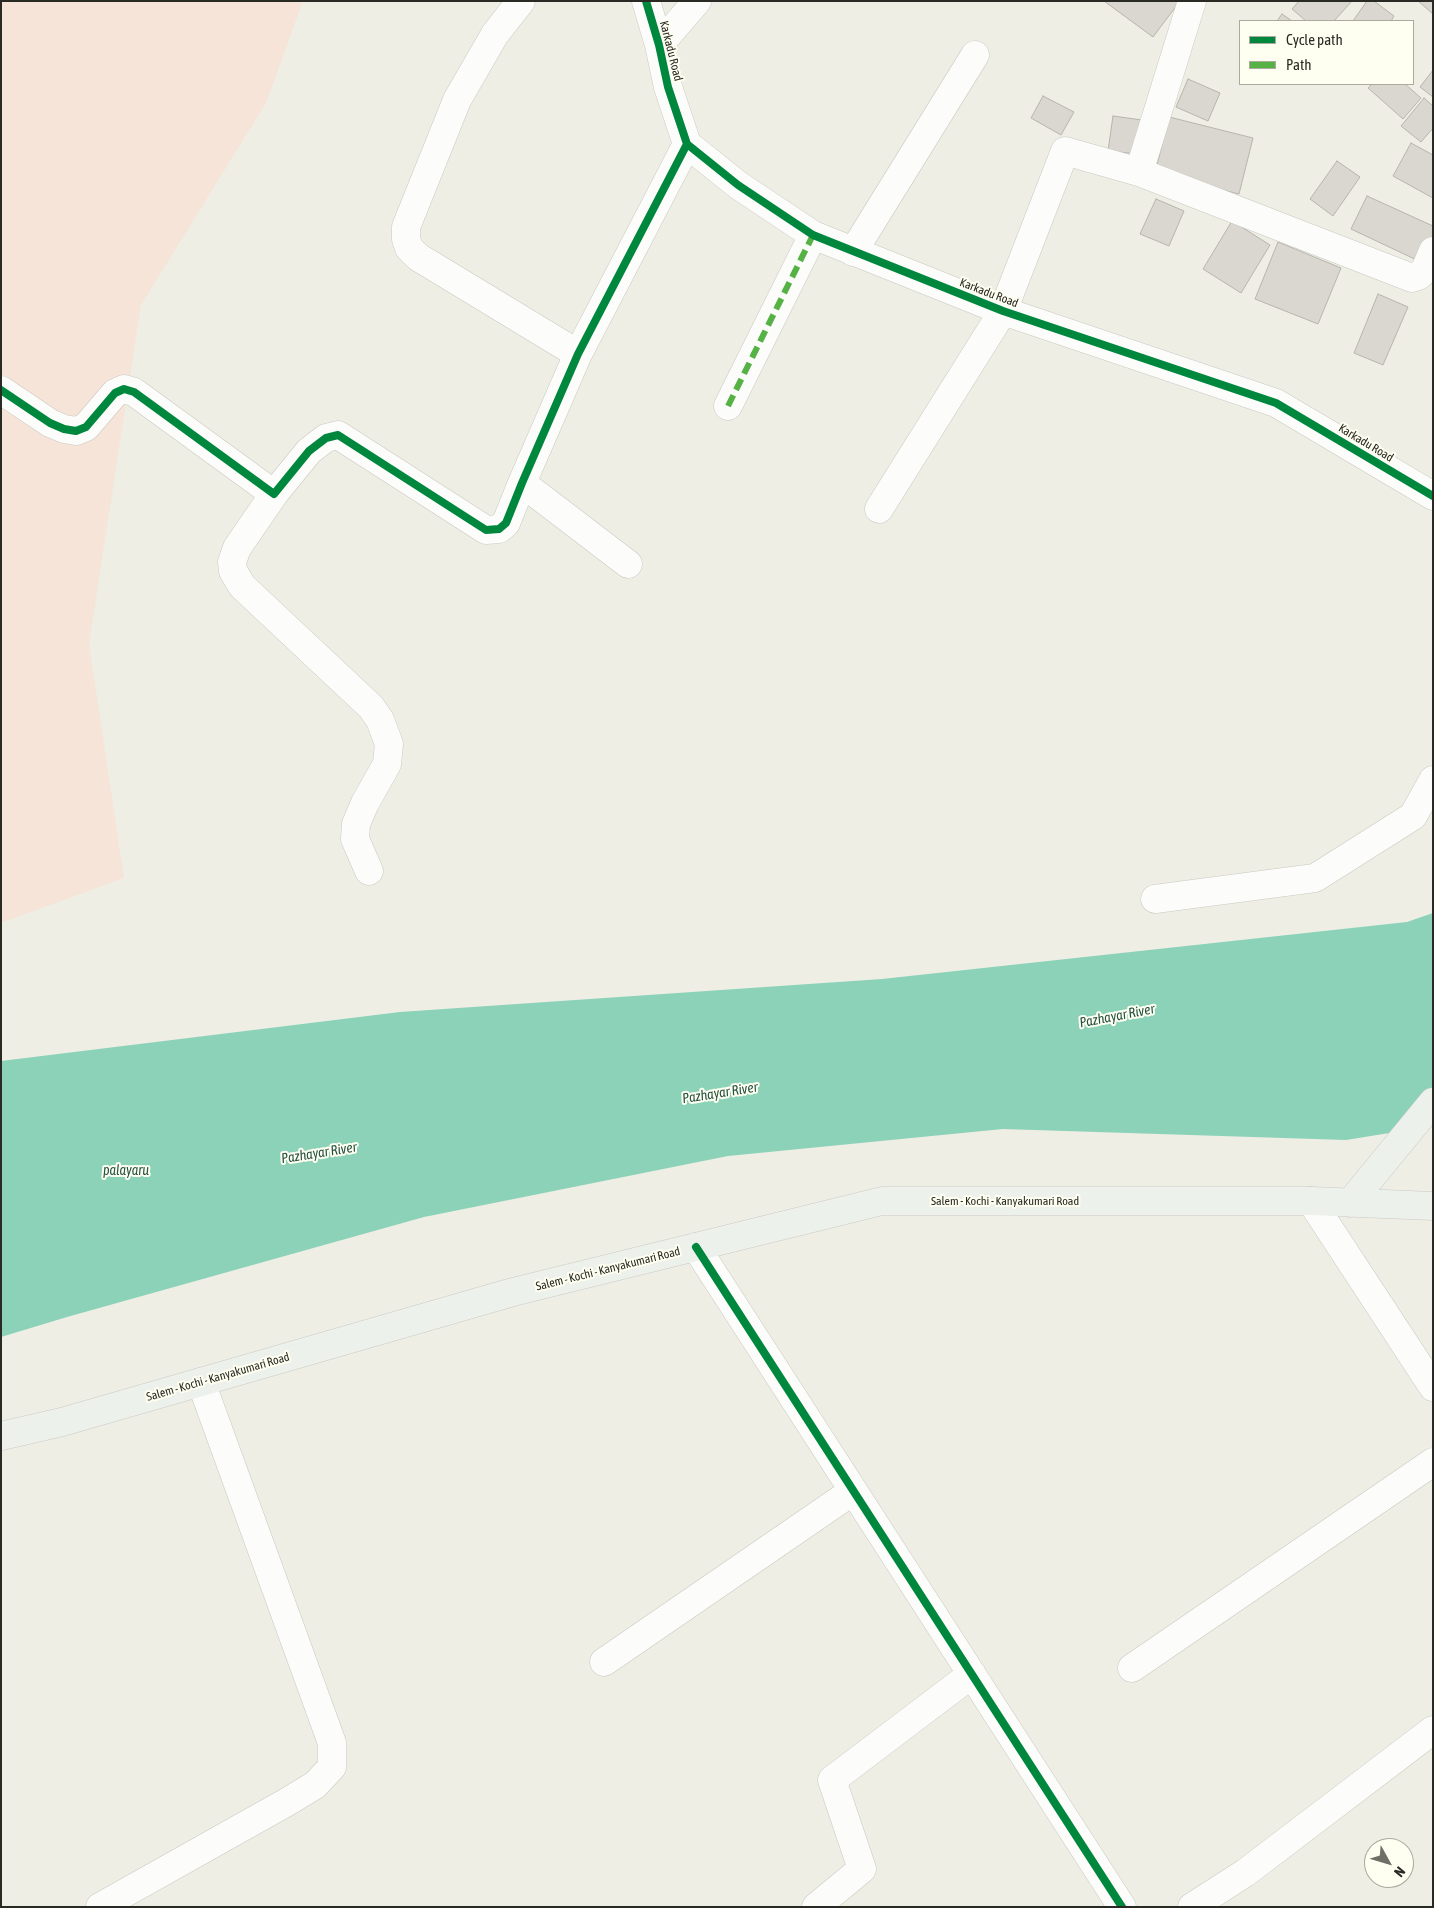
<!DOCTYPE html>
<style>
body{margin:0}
#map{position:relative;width:1434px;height:1908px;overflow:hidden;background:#eeeee4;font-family:"Asap Condensed",sans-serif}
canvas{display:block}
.frame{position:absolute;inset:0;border:2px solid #2a2a24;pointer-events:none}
.legend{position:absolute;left:1239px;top:20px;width:175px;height:65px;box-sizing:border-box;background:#fffff1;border:1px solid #aaaa9f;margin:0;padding:6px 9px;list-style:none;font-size:15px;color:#2a2a24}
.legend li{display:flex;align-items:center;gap:10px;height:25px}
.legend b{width:25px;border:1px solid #aaaa9f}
.north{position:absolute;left:1364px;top:1838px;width:50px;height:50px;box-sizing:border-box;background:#fffff1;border:1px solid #aaaa9f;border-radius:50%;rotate:129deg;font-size:14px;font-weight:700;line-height:20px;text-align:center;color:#2a2a24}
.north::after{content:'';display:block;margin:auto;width:18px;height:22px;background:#6f6f67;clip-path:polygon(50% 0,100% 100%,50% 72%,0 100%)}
</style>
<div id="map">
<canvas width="1434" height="1908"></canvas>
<div class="frame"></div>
<ul class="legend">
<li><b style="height:6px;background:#00873e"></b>Cycle path</li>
<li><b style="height:6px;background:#56b245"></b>Path</li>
</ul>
<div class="north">N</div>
</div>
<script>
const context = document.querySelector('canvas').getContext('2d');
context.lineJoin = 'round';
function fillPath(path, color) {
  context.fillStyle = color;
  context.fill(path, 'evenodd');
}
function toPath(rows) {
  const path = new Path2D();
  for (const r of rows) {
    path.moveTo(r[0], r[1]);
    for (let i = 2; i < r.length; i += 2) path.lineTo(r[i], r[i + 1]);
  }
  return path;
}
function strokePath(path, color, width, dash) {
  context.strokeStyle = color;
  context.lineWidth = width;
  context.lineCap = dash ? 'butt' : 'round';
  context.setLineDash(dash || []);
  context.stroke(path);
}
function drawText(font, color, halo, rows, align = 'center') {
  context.font = font + ' "Asap Condensed",sans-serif';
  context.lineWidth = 4;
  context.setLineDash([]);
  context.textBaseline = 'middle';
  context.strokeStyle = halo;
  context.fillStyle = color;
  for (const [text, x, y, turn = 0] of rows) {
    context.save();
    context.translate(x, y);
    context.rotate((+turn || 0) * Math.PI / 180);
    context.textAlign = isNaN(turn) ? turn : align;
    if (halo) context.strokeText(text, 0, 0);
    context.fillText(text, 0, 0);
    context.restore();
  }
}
fillPath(toPath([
 [1,1,303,1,266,103,141,305,89,644,124,878,1,923]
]), '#f6e4d8');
fillPath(toPath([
 [1433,913,1433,1126,1346,1140,1003,1129,728,1156,424,1217,67,1317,1,1337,1,1061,400,1012,882,979,1407,922]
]), '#8bd2b9');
const building = toPath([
 [1104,1,1180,1,1153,37,1104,1],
 [1299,1,1352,1,1334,21,1306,21,1292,9,1299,1],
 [1367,1,1374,1,1394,16,1391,21,1353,21,1367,1],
 [1418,1,1433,1,1433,14,1418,1],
 [1282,14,1292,21,1277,21,1282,14],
 [1433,70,1433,97,1420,87,1433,70],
 [1188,79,1220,93,1208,121,1176,107,1188,79],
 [1372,84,1405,84,1421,98,1403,119,1368,88,1372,84],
 [1043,96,1074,112,1061,135,1031,118,1043,96],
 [1424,98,1433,106,1433,128,1421,142,1401,126,1424,98],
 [1113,116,1142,120,1138,154,1108,151,1113,116],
 [1169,117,1253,138,1239,194,1155,173,1169,117],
 [1411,143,1433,155,1433,198,1393,176,1411,143],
 [1337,161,1360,177,1333,216,1310,199,1337,161],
 [1367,196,1433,226,1433,241,1423,263,1351,229,1367,196],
 [1156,199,1184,211,1169,246,1140,234,1156,199],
 [1232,221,1270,245,1241,293,1203,269,1232,221],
 [1278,242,1341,268,1318,324,1255,299,1278,242],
 [1378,294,1408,307,1383,365,1354,353,1378,294]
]);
fillPath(building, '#dad7d0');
strokePath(building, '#b6b4ac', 1);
const minor = toPath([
 [521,1,495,34,457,100,406,227,406,239,409,248,418,257,578,354],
 [646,1,659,45,668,87,687,144,738,185,813,235,1003,311,1276,403,1433,496],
 [659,45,697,1],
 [1139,172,1412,278,1418,276,1425,270,1433,251],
 [853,252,975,55],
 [1,390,50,423,64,429,76,431,86,427,115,393,124,389,134,392,274,494,309,451,326,438,338,435,486,530,499,529,506,523,522,483,578,354,687,144],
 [728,406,813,235],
 [522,483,628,564],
 [274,494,237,548,232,562,233,571,242,586,371,707,380,720,389,744,387,764,365,803,356,824,355,839,369,871],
 [879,509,1003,311,1065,151,1139,172,1192,1],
 [1155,899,1315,878,1413,816,1433,780],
 [1311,1201,1433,1387],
 [696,1247,1122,1907],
 [604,1662,853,1491],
 [1132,1668,1433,1462],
 [100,1907,287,1802,315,1785,332,1767,332,1743,201,1382],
 [816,1907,862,1869,832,1780,972,1674],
 [1192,1907,1245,1873,1433,1730]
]);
const major = toPath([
 [1350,1203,1433,1102],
 [1,1436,62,1422,513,1292,882,1201,1311,1201,1433,1206]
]);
strokePath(minor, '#c9c9c1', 29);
strokePath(major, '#cacac5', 29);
strokePath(minor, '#fcfcfb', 28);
strokePath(major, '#edf1eb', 28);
strokePath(toPath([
 [728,406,813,235]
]), '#56b245', 6, [12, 6]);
strokePath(toPath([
 [646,1,659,45,668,87,687,144,738,185,813,235,1003,311,1276,403,1433,496],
 [1,390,50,423,64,429,76,431,86,427,115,393,124,389,134,392,274,494,309,451,326,438,338,435,486,530,499,529,506,523,522,483,578,354,687,144],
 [696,1247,1122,1907]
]), '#00873e', 8);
drawText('12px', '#2a2a24', '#fffff1', [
 ["Karkadu Road",671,51,76],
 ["Karkadu Road",989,293,21],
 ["Karkadu Road",1366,443,31],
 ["Salem - Kochi - Kanyakumari Road",1005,1201],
 ["Salem - Kochi - Kanyakumari Road",608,1269,-14],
 ["Salem - Kochi - Kanyakumari Road",218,1377,-16]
]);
drawText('italic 14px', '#255143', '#fffff1', [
 ["Pazhayar River",1117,1016,-11],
 ["Pazhayar River",720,1093,-9],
 ["Pazhayar River",319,1153,-9],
 ["palayaru",126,1171]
]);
</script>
